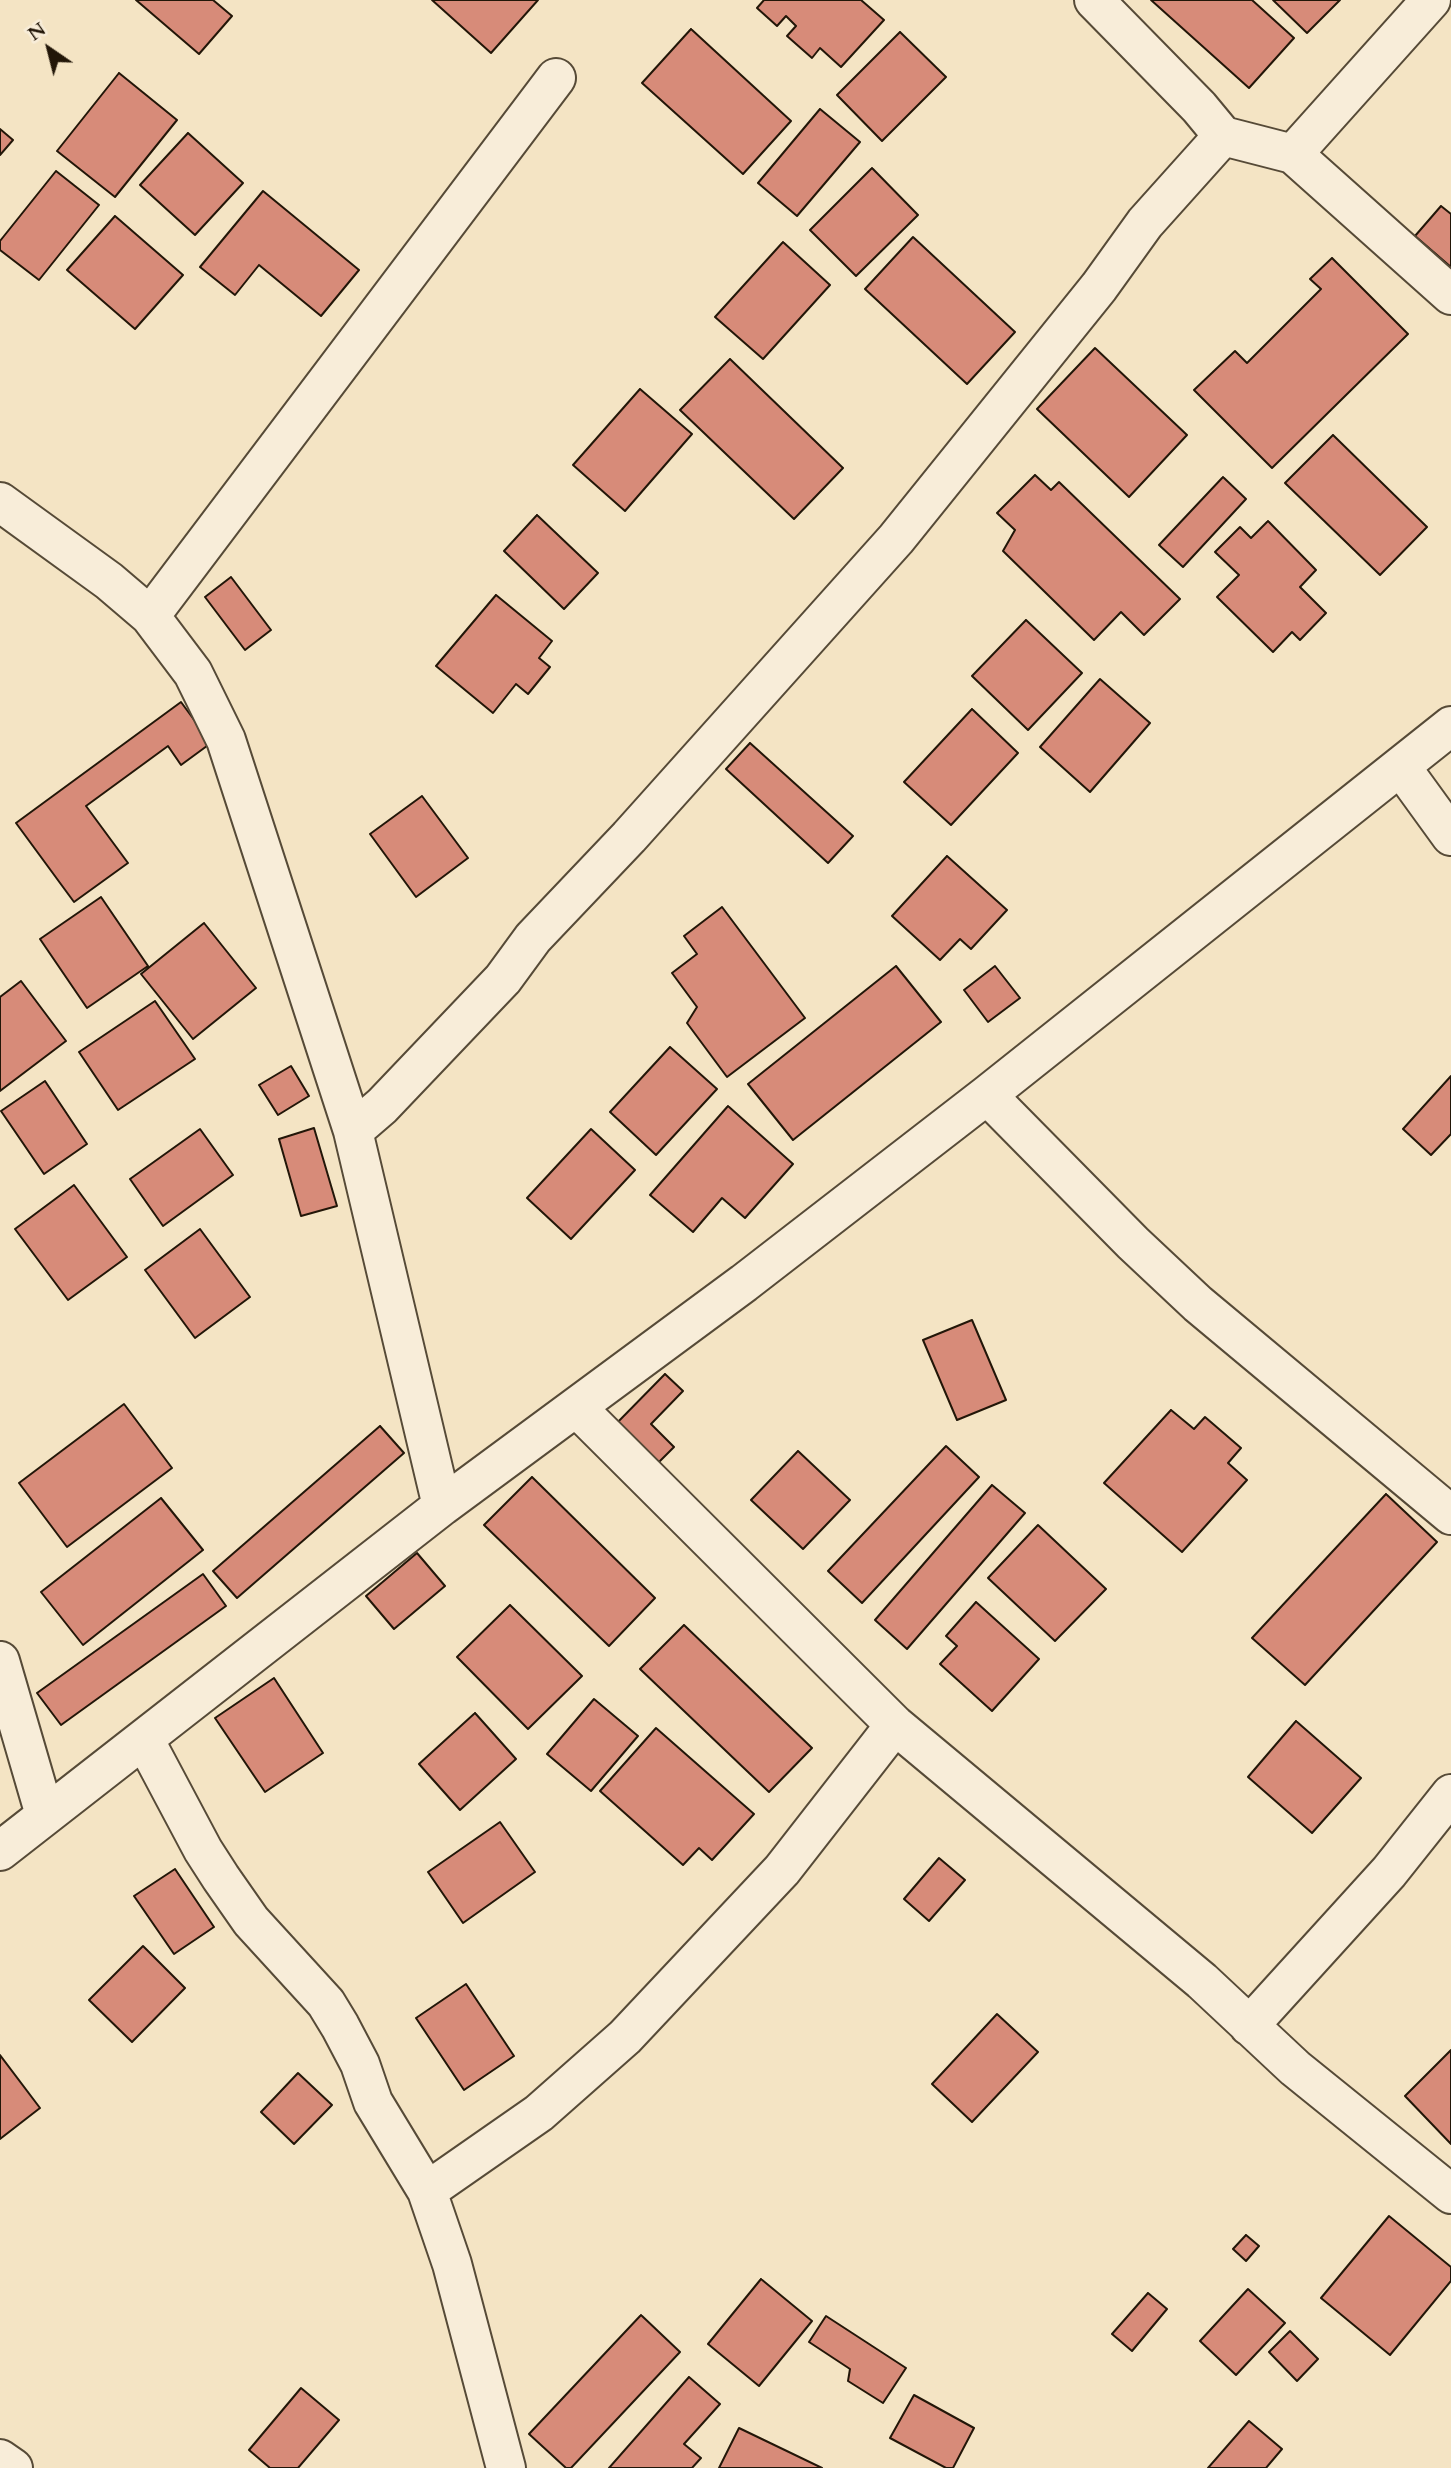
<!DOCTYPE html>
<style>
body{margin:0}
#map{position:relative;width:1451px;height:2468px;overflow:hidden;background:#f4e4c4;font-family:Cardo,serif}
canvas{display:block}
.north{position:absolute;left:14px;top:14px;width:70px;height:70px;-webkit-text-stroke:5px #f8edd9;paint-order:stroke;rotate:325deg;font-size:19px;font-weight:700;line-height:28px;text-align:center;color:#221608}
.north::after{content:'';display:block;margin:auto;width:24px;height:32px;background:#221608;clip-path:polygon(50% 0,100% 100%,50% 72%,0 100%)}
</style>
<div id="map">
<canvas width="1451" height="2468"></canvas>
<div class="north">N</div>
</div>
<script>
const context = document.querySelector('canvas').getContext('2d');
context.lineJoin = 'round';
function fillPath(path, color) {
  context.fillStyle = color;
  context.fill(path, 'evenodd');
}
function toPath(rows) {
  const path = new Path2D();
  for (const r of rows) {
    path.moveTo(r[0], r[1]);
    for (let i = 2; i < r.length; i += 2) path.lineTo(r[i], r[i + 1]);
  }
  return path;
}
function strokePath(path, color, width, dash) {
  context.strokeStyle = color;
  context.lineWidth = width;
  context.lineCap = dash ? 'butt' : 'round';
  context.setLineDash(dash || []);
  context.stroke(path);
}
const building = toPath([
 [136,0,213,0,232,16,199,54,136,0],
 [432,0,538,0,491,53,432,0],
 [764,0,861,0,884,20,841,67,820,48,812,58,787,36,796,26,786,16,777,26,757,8,764,0],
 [1151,0,1252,0,1294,38,1249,88,1151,0],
 [1273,0,1340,0,1307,33,1273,0],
 [691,29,791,121,743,174,642,83,691,29],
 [900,32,946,77,882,141,837,95,900,32],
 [119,73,177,120,115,197,57,151,119,73],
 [820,109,860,142,797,216,758,183,820,109],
 [0,129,13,140,0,155,0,129],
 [188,133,243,183,195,235,140,185,188,133],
 [872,168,918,215,856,276,810,230,872,168],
 [56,171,99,205,39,280,0,250,0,241,56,171],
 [263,191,359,270,321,316,259,265,235,295,200,267,263,191],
 [1441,206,1451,214,1451,267,1415,236,1441,206],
 [115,216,183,275,135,329,67,270,115,216],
 [913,237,1015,332,967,384,865,289,913,237],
 [783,242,830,285,763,359,715,317,783,242],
 [1332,258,1408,334,1272,468,1194,390,1235,351,1247,363,1321,289,1310,279,1332,258],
 [1095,348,1187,435,1129,497,1037,409,1095,348],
 [730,359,843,468,794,519,680,410,730,359],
 [640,389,692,434,625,511,573,465,640,389],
 [1333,435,1427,527,1380,575,1285,483,1333,435],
 [1035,475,1051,490,1059,482,1180,599,1144,635,1121,612,1094,640,1003,551,1015,530,997,513,1035,475],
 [1223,477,1246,499,1183,567,1159,545,1223,477],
 [537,515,598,573,564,609,504,551,537,515],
 [1268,521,1316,570,1300,587,1326,613,1300,640,1292,632,1273,652,1217,597,1239,575,1215,552,1240,527,1251,538,1268,521],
 [231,577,271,630,245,650,205,597,231,577],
 [496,595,552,641,539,658,550,667,528,694,516,684,493,713,436,666,496,595],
 [1026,620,1082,673,1028,730,972,676,1026,620],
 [1100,679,1150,723,1090,792,1040,747,1100,679],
 [181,702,211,743,181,765,168,746,86,806,128,863,74,902,16,823,181,702],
 [972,709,1018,753,951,825,904,782,972,709],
 [750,743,853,836,828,863,726,769,750,743],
 [422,796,468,858,416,897,370,834,422,796],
 [947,856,1007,910,971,949,960,939,940,960,892,916,947,856],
 [101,897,148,966,87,1008,40,939,101,897],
 [722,907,805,1018,727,1077,687,1023,697,1007,672,973,697,954,684,936,722,907],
 [204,923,256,988,193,1039,141,974,204,923],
 [896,966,941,1022,793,1140,748,1084,896,966],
 [995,966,1020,998,988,1022,964,990,995,966],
 [21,981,66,1041,0,1091,0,997,21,981],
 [155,1001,195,1059,118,1110,79,1052,155,1001],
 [670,1047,717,1089,656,1155,610,1112,670,1047],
 [291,1066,309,1096,278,1115,259,1085,291,1066],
 [1451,1076,1451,1134,1431,1155,1403,1129,1451,1076],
 [45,1081,87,1144,44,1174,1,1111,45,1081],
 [728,1106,793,1164,745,1218,722,1198,693,1232,650,1195,728,1106],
 [314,1128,337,1206,301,1216,279,1139,314,1128],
 [200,1129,233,1175,163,1226,130,1179,200,1129],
 [591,1129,635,1170,571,1239,527,1198,591,1129],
 [74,1185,127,1257,68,1300,15,1229,74,1185],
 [200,1229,250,1297,195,1338,145,1270,200,1229],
 [972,1320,1006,1400,957,1420,923,1340,972,1320],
 [665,1374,683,1391,651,1424,674,1447,654,1467,612,1428,665,1374],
 [124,1404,172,1468,67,1547,19,1483,124,1404],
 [1171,1410,1194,1429,1205,1417,1241,1448,1228,1463,1247,1480,1182,1552,1104,1483,1171,1410],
 [380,1426,404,1453,237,1598,213,1571,380,1426],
 [946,1446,979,1477,862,1603,828,1571,946,1446],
 [798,1451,850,1500,803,1549,751,1500,798,1451],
 [532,1477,655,1598,609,1646,484,1525,532,1477],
 [992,1485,1025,1513,907,1649,875,1620,992,1485],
 [1386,1494,1437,1542,1305,1685,1252,1638,1386,1494],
 [161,1498,203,1550,83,1645,41,1592,161,1498],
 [1038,1525,1106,1589,1055,1641,988,1578,1038,1525],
 [417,1553,445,1586,394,1629,366,1596,417,1553],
 [203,1574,226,1606,61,1725,37,1693,203,1574],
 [976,1602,1039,1659,992,1711,940,1664,957,1646,946,1636,976,1602],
 [510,1605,582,1676,528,1729,457,1657,510,1605],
 [684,1625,812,1748,769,1792,640,1669,684,1625],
 [274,1678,323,1753,265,1792,215,1718,274,1678],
 [594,1699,638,1736,591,1791,547,1754,594,1699],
 [475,1713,516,1759,460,1810,419,1764,475,1713],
 [1296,1721,1361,1778,1312,1833,1248,1777,1296,1721],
 [656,1728,754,1814,712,1860,699,1848,683,1865,600,1791,656,1728],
 [500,1822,535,1872,463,1923,428,1872,500,1822],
 [939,1858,965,1880,929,1921,904,1899,939,1858],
 [175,1869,214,1927,174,1954,134,1896,175,1869],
 [143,1946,185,1988,132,2042,89,2000,143,1946],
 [466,1984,514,2056,464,2090,416,2018,466,1984],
 [997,2014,1038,2052,972,2122,932,2084,997,2014],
 [1451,2050,1451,2144,1405,2096,1451,2050],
 [0,2055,40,2108,0,2139,0,2055],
 [298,2073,332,2105,294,2144,261,2112,298,2073],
 [1389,2216,1451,2267,1451,2281,1390,2355,1321,2298,1389,2216],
 [1246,2235,1259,2246,1246,2261,1233,2249,1246,2235],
 [761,2279,812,2321,759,2386,708,2344,761,2279],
 [1248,2289,1285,2323,1236,2375,1200,2341,1248,2289],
 [1148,2293,1167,2309,1132,2351,1112,2334,1148,2293],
 [641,2315,680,2352,571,2468,566,2468,529,2434,641,2315],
 [826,2316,906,2368,883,2403,848,2381,850,2369,809,2342,826,2316],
 [1290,2331,1318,2359,1297,2381,1269,2352,1290,2331],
 [689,2377,720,2404,684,2444,701,2458,692,2468,609,2468,689,2377],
 [301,2388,339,2420,298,2468,270,2468,249,2450,301,2388],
 [914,2395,974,2428,953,2468,946,2468,890,2438,914,2395],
 [1249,2421,1282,2449,1266,2468,1208,2468,1249,2421],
 [739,2428,822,2468,719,2468,739,2428]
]);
fillPath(building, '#d78b79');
strokePath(building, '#221608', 2);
const minor = toPath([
 [1094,0,1199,107,1223,136,1293,154,1451,295],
 [1293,154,1431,0],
 [0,502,109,581,150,616,193,673,226,740,353,1131,442,1506],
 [150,616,556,78],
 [1401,767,1451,836],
 [987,1095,1133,1243,1198,1304,1451,1515],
 [353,1131,382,1106,503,979,533,938,629,837,896,539,1099,287,1145,223,1223,136],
 [576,1407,895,1725,1202,1981,1295,2068,1451,2194],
 [0,1661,45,1815],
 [144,1739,203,1850,221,1878,251,1921,326,2003,340,2026,360,2064,373,2102,427,2191,452,2264,506,2468],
 [0,1851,442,1506,744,1283,987,1095,1451,726],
 [1249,2026,1389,1872,1451,1794],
 [427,2191,539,2113,625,2037,782,1870,895,1725],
 [0,2459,13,2468]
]);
strokePath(minor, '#564a37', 42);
strokePath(minor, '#f8edd9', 38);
</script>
